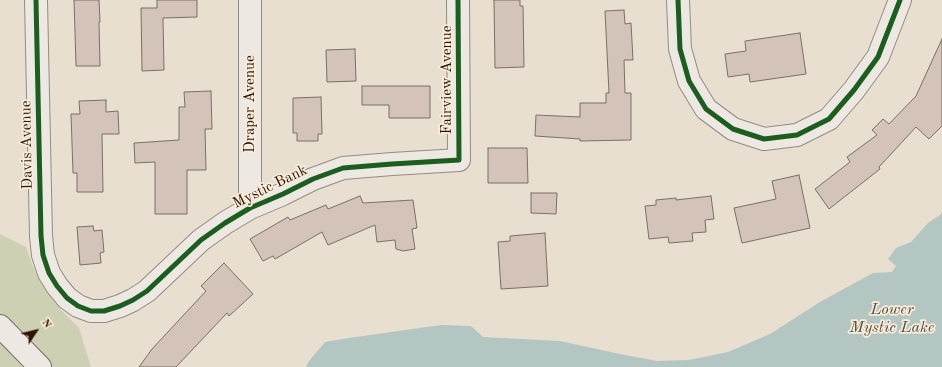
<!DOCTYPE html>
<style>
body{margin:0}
#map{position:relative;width:942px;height:367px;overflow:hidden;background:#e8dfd1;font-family:"Old Standard TT",serif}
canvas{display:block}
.north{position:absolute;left:16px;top:311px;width:40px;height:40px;-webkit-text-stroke:3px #f7ecdb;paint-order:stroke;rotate:55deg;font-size:11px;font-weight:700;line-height:16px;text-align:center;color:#2c1401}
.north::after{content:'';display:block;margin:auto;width:14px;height:18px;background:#2c1401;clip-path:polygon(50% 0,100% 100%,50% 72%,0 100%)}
</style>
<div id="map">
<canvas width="942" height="367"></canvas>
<div class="north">N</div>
</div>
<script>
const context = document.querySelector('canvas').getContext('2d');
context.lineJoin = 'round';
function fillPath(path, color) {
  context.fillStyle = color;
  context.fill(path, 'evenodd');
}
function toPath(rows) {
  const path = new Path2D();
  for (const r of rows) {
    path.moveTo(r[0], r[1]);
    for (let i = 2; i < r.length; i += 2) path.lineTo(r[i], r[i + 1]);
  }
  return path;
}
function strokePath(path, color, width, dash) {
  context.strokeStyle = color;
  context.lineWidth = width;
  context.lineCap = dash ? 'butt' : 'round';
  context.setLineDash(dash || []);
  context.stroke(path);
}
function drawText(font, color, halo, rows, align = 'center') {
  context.font = font + ' "Old Standard TT",serif';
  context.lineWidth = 3.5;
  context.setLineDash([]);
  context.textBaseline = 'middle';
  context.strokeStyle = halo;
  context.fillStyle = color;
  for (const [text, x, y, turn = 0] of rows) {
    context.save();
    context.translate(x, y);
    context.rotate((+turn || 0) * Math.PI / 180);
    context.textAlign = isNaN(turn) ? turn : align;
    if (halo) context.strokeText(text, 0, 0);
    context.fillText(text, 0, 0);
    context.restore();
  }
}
fillPath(toPath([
 [0,234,26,247,32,264,40,281,50,297,62,311,79,328,91,367,0,367]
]), '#cdd0b2');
fillPath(toPath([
 [942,212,942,367,306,367,309,361,325,342,349,338,441,325,471,326,483,337,560,341,620,354,657,361,689,360,728,352,770,334,820,302,873,273,892,272,896,266,888,259,896,248,911,242,928,223,940,215]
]), '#b4c6c2');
const building = toPath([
 [74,0,99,0,100,22,99,22,100,66,76,66,74,0],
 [157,0,197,0,197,17,163,18,164,70,142,71,141,8,157,8,157,0],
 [494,0,520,0,520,6,523,6,524,67,495,68,494,0],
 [624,10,625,24,631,23,633,60,624,60,625,93,631,93,631,140,580,141,580,139,535,136,536,115,580,117,580,103,606,103,606,93,609,93,605,11,624,10],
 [800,33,806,74,750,82,749,74,728,77,725,54,746,51,745,41,800,33],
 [942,39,942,126,929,139,916,127,879,167,880,169,829,209,815,189,850,162,847,157,877,135,872,130,883,119,889,124,916,96,942,39],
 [355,49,356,81,327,82,326,50,355,49],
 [362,86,430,86,430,118,389,118,389,105,362,105,362,86],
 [211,91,212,129,205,129,206,170,187,170,187,214,155,214,155,162,135,163,134,143,179,140,179,107,185,107,184,92,211,91],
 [321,97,322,134,318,134,318,141,297,141,297,133,293,133,293,98,321,97],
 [106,100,106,112,118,111,119,134,102,134,103,192,77,192,77,173,73,173,71,114,80,114,79,101,106,100],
 [488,148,527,148,528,183,488,183,488,148],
 [799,175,810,228,742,243,734,208,776,199,772,181,799,175],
 [531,193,557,193,556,214,531,213,531,193],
 [360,196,363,203,413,200,417,228,412,229,415,249,403,251,396,249,395,240,377,242,375,225,328,245,322,232,275,259,273,256,263,261,250,239,288,217,290,220,326,205,328,209,360,196],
 [711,196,714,219,705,220,706,232,692,233,693,241,669,243,668,237,649,239,645,206,656,205,656,200,676,198,676,200,711,196],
 [93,226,94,231,102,230,104,252,100,253,101,263,80,265,77,227,93,226],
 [545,233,548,286,501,289,498,242,510,241,510,236,545,233],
 [224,263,253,294,229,316,227,313,176,367,139,367,152,349,206,291,201,286,224,263]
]);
fillPath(building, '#d3c3b8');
strokePath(building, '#797066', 1);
const minor = toPath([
 [36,0,41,236,43,255,49,273,57,286,67,298,78,306,91,311,104,311,120,306,133,300,147,291,201,240,225,223,250,208,283,194,313,179,343,168,392,164,459,160,458,0],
 [250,0,250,208],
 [678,0,680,49,689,81,706,109,733,129,764,139,797,135,829,119,854,90,878,57,900,0]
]);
const secondary = toPath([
 [0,326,40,367]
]);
strokePath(minor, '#948c81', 24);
strokePath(secondary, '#797066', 24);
strokePath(minor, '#ede8e1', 22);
strokePath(secondary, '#ede8e1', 22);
strokePath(toPath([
 [36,0,41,236,43,255,49,273,57,286,67,298,78,306,91,311,104,311,120,306,133,300,147,291,201,240,225,223,250,208,283,194,313,179,343,168,392,164,459,160,458,0],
 [678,0,680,49,689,81,706,109,733,129,764,139,797,135,829,119,854,90,878,57,900,0]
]), '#1b5e20', 5);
drawText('15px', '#2c1401', '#f7ecdb', [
 ["Fairview Avenue",447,80,-90],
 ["Draper Avenue",250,104,-90],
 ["Davis Avenue",27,145,-91],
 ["Mystic Bank",270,187,-26]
]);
drawText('italic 16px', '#544f42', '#f7ecdb', [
 ["Lower",892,310],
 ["Mystic Lake",892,328]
]);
</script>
